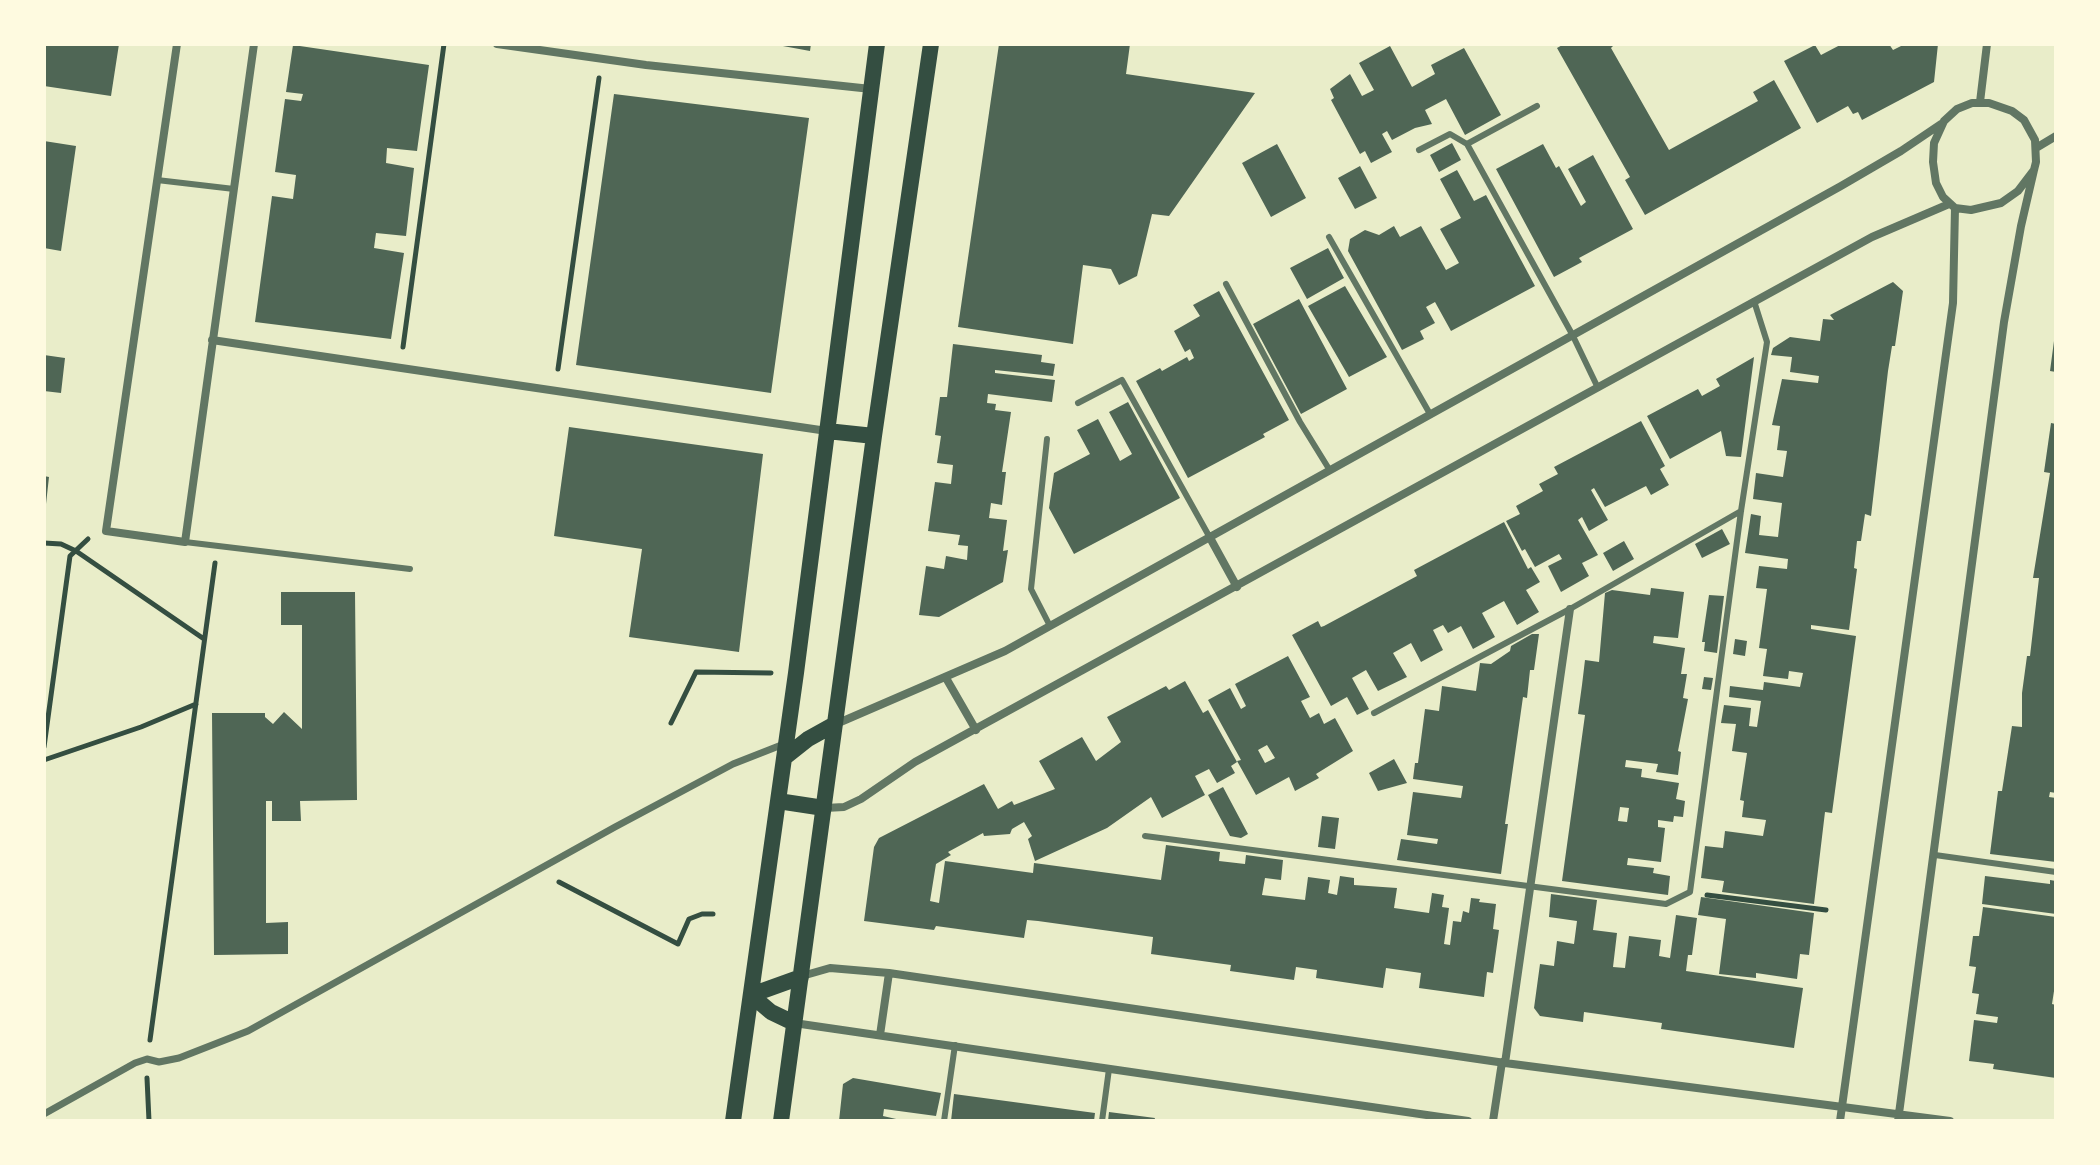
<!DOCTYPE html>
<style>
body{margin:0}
#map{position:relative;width:2100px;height:1165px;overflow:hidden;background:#e9edc9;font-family:Merriweather,serif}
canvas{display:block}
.frame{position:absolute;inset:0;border:46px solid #fefae0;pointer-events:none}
</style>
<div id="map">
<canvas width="2100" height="1165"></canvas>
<div class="frame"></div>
</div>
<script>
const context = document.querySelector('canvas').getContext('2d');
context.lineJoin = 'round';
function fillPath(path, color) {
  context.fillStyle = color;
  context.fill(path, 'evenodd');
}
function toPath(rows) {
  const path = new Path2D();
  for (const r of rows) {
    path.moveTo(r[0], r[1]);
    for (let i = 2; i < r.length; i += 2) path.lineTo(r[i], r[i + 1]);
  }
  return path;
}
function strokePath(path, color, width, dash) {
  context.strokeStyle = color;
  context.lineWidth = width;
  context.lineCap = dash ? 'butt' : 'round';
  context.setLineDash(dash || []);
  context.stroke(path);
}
fillPath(toPath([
 [44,44,119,44,111,96,44,86],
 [772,44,811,44,810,51],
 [999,44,1130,44,1126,74,1255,93,1169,216,1152,214,1137,276,1119,285,1111,269,1083,265,1073,344,958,327],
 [1564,44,1615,44,1611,48,1669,150,1758,101,1753,92,1774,80,1801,128,1645,215,1625,180,1630,177,1557,48],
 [1842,44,1889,44,1893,50,1905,44,1938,44,1934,82,1862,120,1858,112,1853,114,1848,106,1817,123,1784,61,1815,45,1821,55],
 [293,45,429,65,417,151,387,148,386,163,414,168,406,236,376,233,374,248,404,253,391,339,255,322,272,196,293,199,296,175,275,172,285,99,301,101,303,94,286,92],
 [1390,46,1412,87,1435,74,1431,65,1464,48,1501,115,1465,135,1446,99,1425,110,1432,124,1415,128,1392,140,1387,131,1382,134,1392,152,1371,163,1365,151,1360,154,1331,100,1334,98,1330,89,1350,74,1362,96,1374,90,1359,63],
 [614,94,809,118,771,393,576,365],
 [44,141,76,146,61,251,44,248],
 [1452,143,1461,160,1439,172,1430,155],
 [1277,144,1306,198,1271,217,1242,163],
 [1543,144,1556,168,1559,166,1581,206,1586,202,1568,169,1593,155,1633,229,1579,258,1582,262,1554,277,1496,169],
 [1360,166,1377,198,1355,209,1338,178],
 [1457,170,1474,201,1486,195,1535,286,1451,331,1435,302,1426,307,1435,323,1420,331,1424,339,1402,350,1348,251,1350,239,1365,230,1379,235,1394,226,1400,237,1421,226,1446,270,1459,263,1440,229,1461,218,1440,179],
 [1328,248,1344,278,1307,299,1290,268],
 [1893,282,1903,291,1895,346,1892,346,1888,371,1871,516,1865,514,1861,541,1857,541,1854,568,1857,569,1849,630,1811,625,1811,629,1856,636,1832,813,1825,812,1814,904,1722,892,1724,881,1701,878,1705,846,1723,848,1725,831,1763,836,1766,820,1742,817,1744,801,1740,800,1747,753,1732,751,1736,724,1721,723,1724,705,1751,708,1749,726,1757,727,1761,701,1729,697,1730,686,1763,690,1764,682,1800,687,1803,673,1789,671,1788,679,1763,676,1767,649,1759,648,1767,589,1756,588,1759,566,1787,569,1788,559,1745,553,1751,514,1761,516,1759,535,1778,537,1782,503,1753,499,1756,473,1783,477,1787,451,1777,450,1780,426,1772,425,1782,379,1818,383,1819,376,1790,372,1792,357,1771,355,1773,348,1790,337,1820,341,1823,319,1834,320,1830,315],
 [1345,286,1387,357,1349,377,1308,306],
 [1219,291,1289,420,1263,434,1265,437,1188,478,1136,381,1160,368,1162,371,1187,357,1189,361,1194,358,1190,349,1185,352,1174,331,1200,316,1193,305],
 [1299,299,1347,389,1301,414,1253,324],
 [2054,341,2056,341,2056,372,2050,371],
 [953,344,1042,355,1041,362,1055,364,1053,376,995,370,995,373,1055,380,1052,402,988,394,987,403,996,404,995,410,1011,412,1002,472,1006,472,1002,505,991,503,989,518,1007,520,1003,551,1008,550,1003,582,939,617,919,615,926,566,944,569,946,556,967,560,968,546,958,545,960,535,928,531,935,482,951,484,953,465,937,463,941,436,935,435,940,397,947,397],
 [44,355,65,358,61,393,44,391],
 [1754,357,1741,457,1726,456,1721,431,1670,459,1647,416,1698,389,1702,396,1720,386,1716,379],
 [1128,402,1180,498,1074,554,1049,508,1054,473,1090,454,1077,430,1098,419,1120,461,1132,454,1109,412],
 [1641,421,1665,466,1660,469,1669,485,1651,495,1646,486,1605,507,1594,488,1591,490,1608,520,1589,531,1582,517,1578,520,1598,555,1582,563,1589,576,1561,592,1548,566,1562,559,1559,554,1535,567,1525,549,1522,551,1506,521,1520,514,1516,506,1543,491,1539,484,1558,474,1554,467],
 [2051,423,2056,424,2056,793,2050,792,2049,797,2056,798,2056,862,1990,854,1998,791,2002,791,2012,726,2022,727,2022,693,2027,656,2030,656,2039,578,2033,578,2050,473,2044,472],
 [569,427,763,454,739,652,629,637,642,549,554,536],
 [44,476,49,477,46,504,44,504],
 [1504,522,1528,569,1531,567,1540,582,1526,590,1539,612,1517,625,1504,601,1482,613,1495,637,1473,649,1461,626,1448,633,1443,625,1433,630,1443,650,1421,662,1411,643,1393,653,1407,677,1378,691,1366,670,1352,678,1369,709,1357,715,1347,697,1331,706,1292,635,1318,621,1321,627,1324,626,1417,576,1414,570],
 [1722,529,1730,544,1702,558,1695,544],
 [1624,541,1634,559,1613,571,1603,553],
 [1651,588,1684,592,1678,638,1654,636,1653,643,1685,648,1681,674,1687,674,1683,698,1688,699,1678,751,1681,752,1678,775,1656,772,1658,764,1626,760,1625,767,1642,769,1641,777,1679,783,1676,799,1685,801,1683,817,1674,816,1673,822,1658,820,1658,827,1665,828,1661,862,1628,858,1627,865,1654,868,1653,873,1670,876,1668,895,1562,881,1585,715,1578,714,1582,685,1585,660,1599,662,1605,593,1612,590,1650,595],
 [1620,807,1629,808,1627,822,1618,821],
 [281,592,355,592,357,800,300,801,301,821,272,821,272,801,266,801,266,923,288,922,288,954,214,955,212,713,265,713,265,717,273,724,284,712,302,729,302,625,281,625],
 [1709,595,1724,596,1717,653,1704,651,1705,642,1702,642],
 [1532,634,1539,634,1534,670,1530,670,1527,698,1523,697,1505,824,1508,824,1501,874,1397,860,1401,839,1437,844,1438,839,1407,835,1413,792,1461,798,1463,786,1413,779,1415,763,1418,763,1425,709,1439,711,1442,686,1476,691,1480,663,1491,664,1510,651,1511,646],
 [1735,639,1747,641,1745,656,1733,654],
 [1288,656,1310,697,1301,701,1310,718,1319,713,1324,724,1335,718,1353,751,1316,774,1319,778,1295,791,1289,777,1256,795,1237,761,1241,760,1208,700,1230,688,1241,709,1246,706,1235,684],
 [1267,745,1275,758,1265,763,1258,750],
 [1704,677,1713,678,1711,690,1702,689],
 [1185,681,1203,713,1208,710,1237,762,1231,766,1235,773,1217,783,1209,769,1195,776,1205,795,1162,818,1151,797,1107,828,1035,861,1028,839,1032,836,1024,822,1012,829,1010,834,984,836,983,833,948,852,951,855,936,864,930,901,939,903,945,861,1033,873,1034,863,1161,880,1166,845,1220,852,1219,861,1245,864,1246,855,1283,860,1281,880,1265,878,1262,895,1305,900,1308,877,1330,880,1328,893,1337,895,1340,876,1354,878,1354,885,1397,888,1394,908,1429,913,1432,893,1444,895,1442,907,1449,908,1444,944,1450,945,1453,921,1461,922,1463,911,1469,913,1471,898,1480,899,1479,902,1496,904,1493,929,1499,930,1493,973,1487,972,1484,997,1419,988,1421,973,1386,968,1383,988,1316,978,1317,970,1296,967,1294,980,1230,971,1231,965,1151,954,1153,937,1038,921,1027,920,1024,938,936,926,934,930,864,921,874,847,879,838,984,784,998,809,1012,801,1014,805,1055,789,1039,761,1082,737,1096,761,1121,742,1107,717,1166,686,1169,690],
 [1394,759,1407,783,1378,791,1369,773],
 [1223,787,1248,834,1241,838,1230,836,1208,795],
 [1322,816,1339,818,1335,849,1318,847],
 [1985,876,2050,884,2050,880,2056,881,2056,914,1982,904],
 [1551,894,1597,900,1593,930,1617,933,1613,967,1625,968,1629,936,1661,940,1659,956,1670,958,1676,915,1697,918,1692,955,1688,955,1686,971,1803,988,1794,1048,1661,1029,1662,1023,1584,1012,1583,1022,1540,1016,1534,1008,1540,964,1554,966,1557,941,1574,944,1577,921,1549,917],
 [1701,897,1814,913,1809,955,1800,954,1797,979,1756,973,1756,978,1719,974,1726,919,1698,915],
 [1983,907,2056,917,2056,978,2052,1004,2056,1005,2056,1078,1993,1069,1994,1064,1969,1061,1974,1020,1997,1023,1998,1017,1976,1014,1979,994,1972,993,1976,967,1969,966,1973,936,1979,936],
 [853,1078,941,1093,936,1116,884,1109,883,1116,905,1121,839,1121,843,1084],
 [954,1094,1095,1113,1094,1121,951,1121],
 [1109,1112,1155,1118,1154,1121,1108,1121]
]), '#4f6655');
strokePath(toPath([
 [403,347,444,44],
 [558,369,599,78],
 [44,543,61,544,76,551,204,639],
 [671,723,696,672,771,673],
 [44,747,70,556,88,539],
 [44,760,141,727,196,704],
 [559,882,678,944,689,919,702,914,713,914],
 [1707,895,1826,910],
 [150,1040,215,563],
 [147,1078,149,1121]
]), '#344e41', 5);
strokePath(toPath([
 [1467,144,1572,334,1598,388],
 [1419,150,1450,134,1467,144,1537,106],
 [157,180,234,189],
 [1329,237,1430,414],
 [1226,284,1300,422,1329,469],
 [1078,403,1122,380,1209,536],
 [1047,439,1031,589,1050,626],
 [185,542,410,569],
 [1374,713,1570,609,1741,511],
 [1145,836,1666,904,1690,892,1741,511,1767,342,1754,301],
 [1935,855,2056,872],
 [944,1121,955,1045],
 [1102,1121,1109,1069]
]), '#617663', 6);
strokePath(toPath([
 [44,1114,135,1063,147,1059,159,1062,179,1058,248,1031,615,827,733,764,784,744]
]), '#617663', 7);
strokePath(toPath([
 [177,44,106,531,185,542,254,44],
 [497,44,646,65,871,89],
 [1980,102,1987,44],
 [2036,148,2056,136],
 [212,340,827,431],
 [1209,536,1237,587],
 [946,678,976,730],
 [836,724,1005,651,1841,186,1901,151,1941,124],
 [825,808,844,807,861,799,915,762,1872,237,1949,204],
 [802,976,830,968,889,973,1505,1063,1950,1121],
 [794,1023,1468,1121],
 [880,1035,889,973],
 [1505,1063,1570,609],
 [1493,1121,1502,1062],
 [1840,1121,1953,303,1955,208],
 [1898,1121,2004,322,2021,226,2034,170,2036,162,2035,140,2024,120,2012,111,1989,103,1972,103,1957,109,1944,121,1934,143,1933,162,1936,183,1943,197,1955,208,1971,210,2001,203,2018,191,2034,170]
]), '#617663', 8);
strokePath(toPath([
 [827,431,874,436],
 [784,758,808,739,835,724],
 [778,801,824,808],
 [794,1023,771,1012,751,995,801,977],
 [733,1121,796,673,877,44],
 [781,1121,874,436,931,44]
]), '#344e41', 16);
</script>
